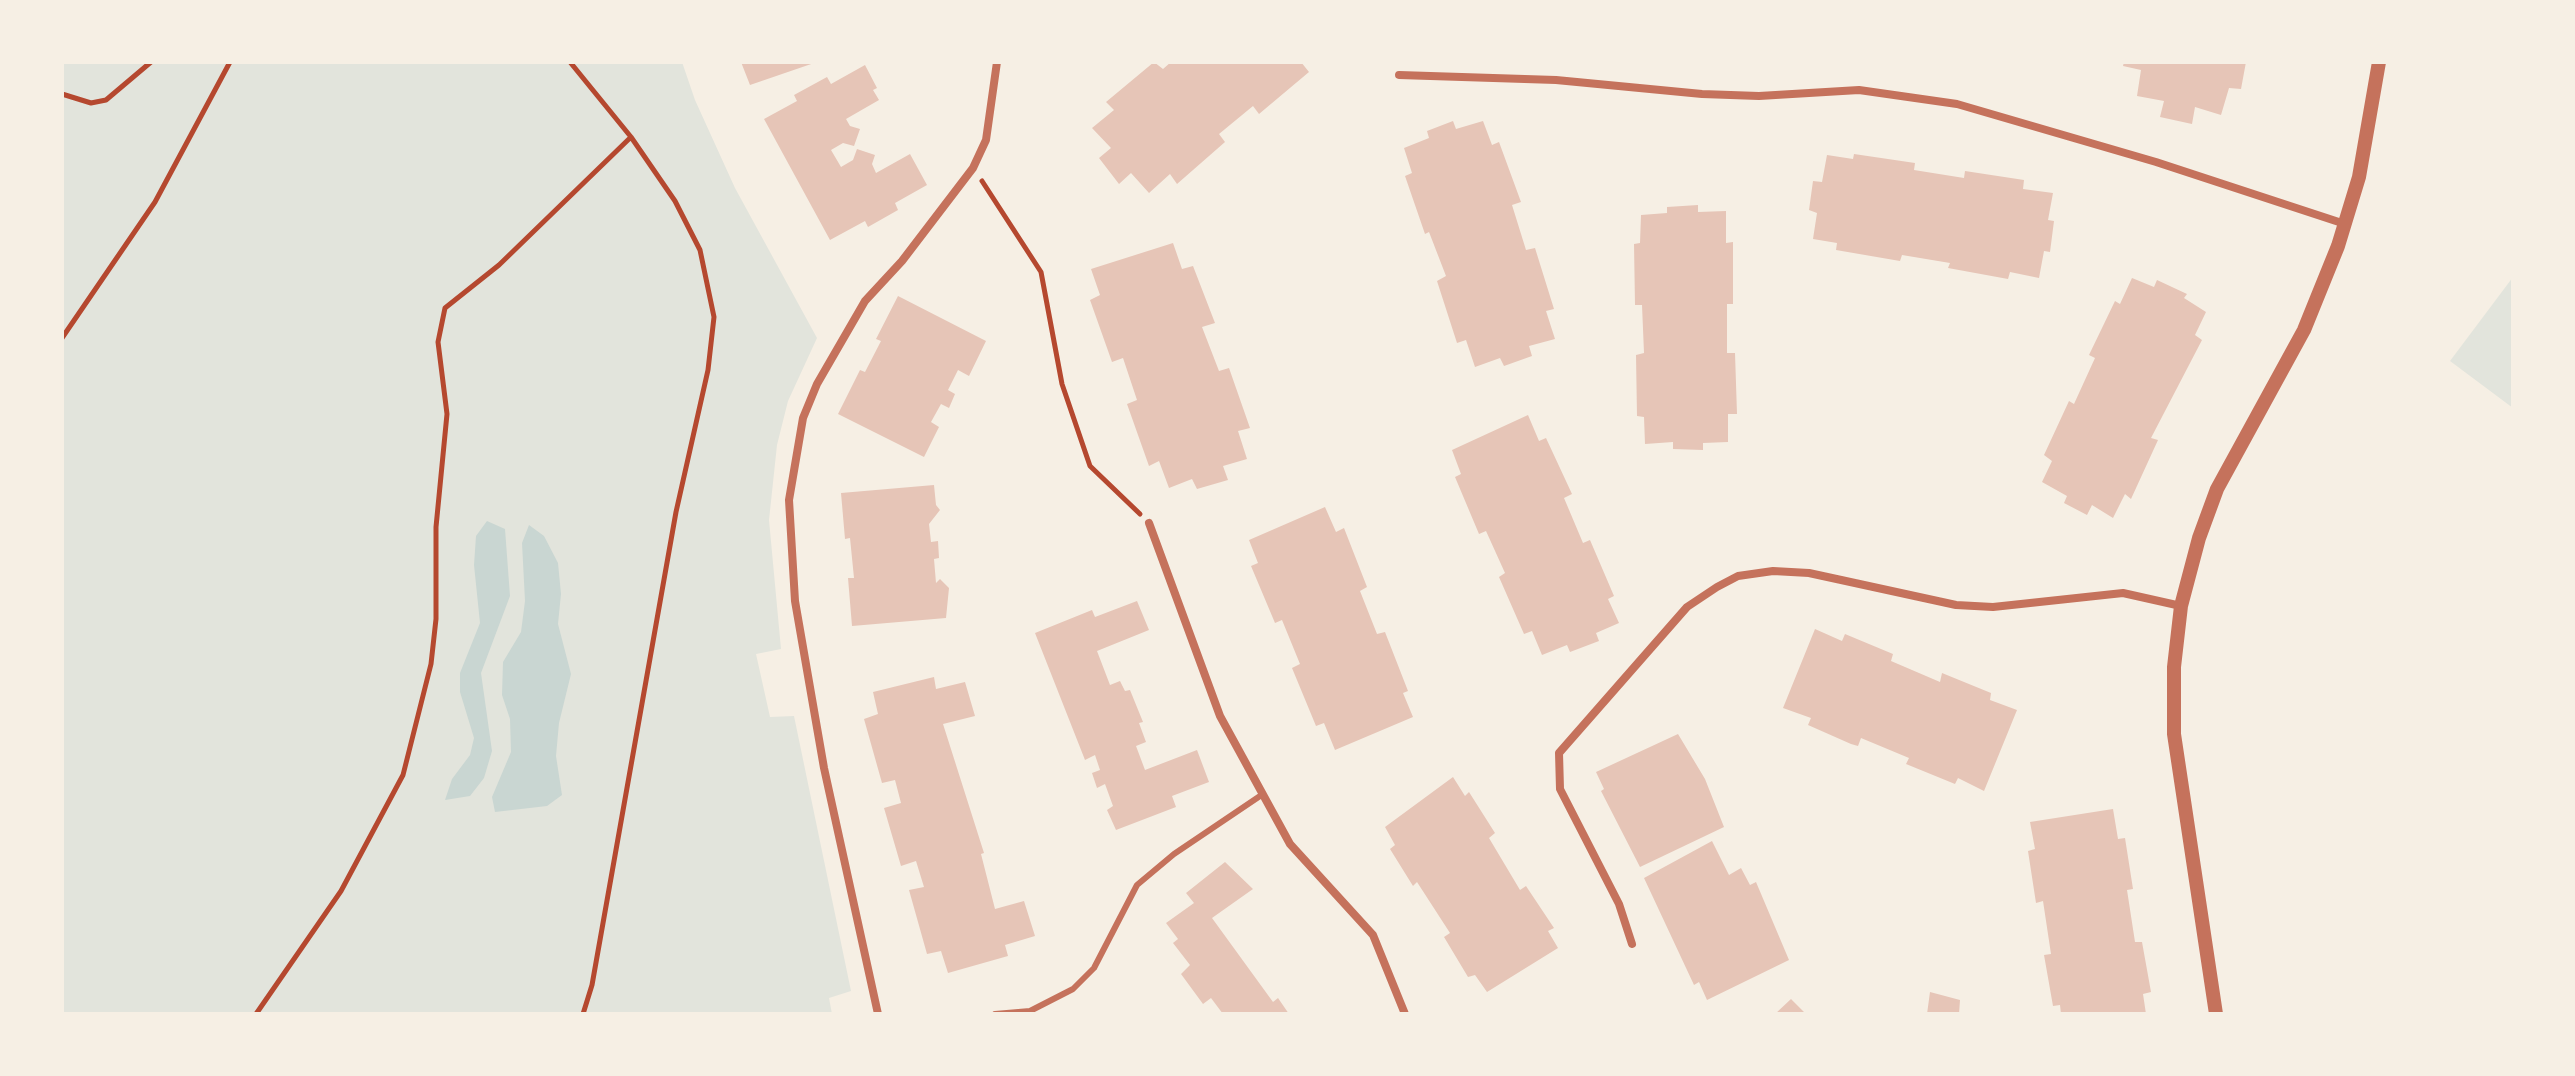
<!DOCTYPE html>
<style>
body{margin:0}
#map{position:relative;width:2575px;height:1076px;overflow:hidden;background:#f6efe4;font-family:Overpass,sans-serif}
canvas{display:block}
.frame{position:absolute;inset:0;border:64px solid #f6efe4;pointer-events:none}
</style>
<div id="map">
<canvas width="2575" height="1076"></canvas>
<div class="frame"></div>
</div>
<script>
const context = document.querySelector('canvas').getContext('2d');
context.lineJoin = 'round';
function fillPath(path, color) {
  context.fillStyle = color;
  context.fill(path, 'evenodd');
}
function toPath(rows) {
  const path = new Path2D();
  for (const r of rows) {
    path.moveTo(r[0], r[1]);
    for (let i = 2; i < r.length; i += 2) path.lineTo(r[i], r[i + 1]);
  }
  return path;
}
function strokePath(path, color, width, dash) {
  context.strokeStyle = color;
  context.lineWidth = width;
  context.lineCap = dash ? 'butt' : 'round';
  context.setLineDash(dash || []);
  context.stroke(path);
}
fillPath(toPath([
 [62,62,682,62,695,100,735,188,817,338,788,401,777,445,769,520,781,649,756,654,770,717,794,716,851,991,829,998,832,1014,62,1014],
 [2513,277,2513,408,2450,361]
]), '#e2e4dc');
fillPath(toPath([
 [487,521,505,529,510,596,481,673,492,751,484,778,470,796,445,800,452,779,470,755,474,738,460,692,460,673,480,623,474,565,476,536],
 [529,525,544,536,558,563,561,594,558,624,571,674,559,723,556,756,562,795,547,806,495,812,492,797,511,752,510,719,502,695,503,662,521,632,525,601,522,543]
]), '#c9d6d2');
fillPath(toPath([
 [741,62,817,62,750,85],
 [1154,62,1163,69,1171,62,1301,62,1309,72,1259,114,1253,106,1219,134,1225,142,1177,184,1170,174,1149,193,1131,173,1119,184,1099,158,1111,148,1092,128,1114,110,1106,102],
 [2124,62,2246,62,2241,89,2229,88,2221,115,2195,107,2192,124,2160,117,2164,101,2137,96,2141,70,2123,66],
 [865,65,877,88,873,90,879,100,846,119,850,126,860,129,854,146,843,143,831,150,841,167,853,160,857,149,875,155,872,164,876,173,910,154,927,185,895,203,898,210,868,227,865,221,830,240,764,119,797,101,794,95,827,77,831,84],
 [1453,121,1456,129,1483,121,1492,145,1499,142,1521,202,1512,205,1526,250,1535,248,1554,309,1546,311,1555,339,1529,346,1532,356,1504,366,1500,358,1475,367,1466,340,1457,343,1437,281,1446,276,1429,232,1425,234,1405,176,1412,173,1404,148,1429,138,1427,131],
 [1854,154,1915,163,1914,170,1964,178,1965,171,2024,180,2023,189,2053,193,2048,220,2054,221,2050,252,2044,251,2039,278,2010,272,2008,279,1948,268,1950,263,1902,255,1900,261,1836,250,1837,243,1813,239,1817,213,1809,210,1813,181,1822,182,1827,155,1853,159],
 [1698,205,1698,212,1726,211,1726,243,1733,242,1733,304,1727,304,1727,353,1735,353,1737,414,1728,414,1728,442,1703,443,1703,450,1673,449,1673,442,1645,444,1644,417,1637,416,1636,355,1644,353,1642,305,1635,305,1634,244,1640,243,1641,215,1667,213,1667,207],
 [1173,243,1182,269,1193,266,1215,323,1202,327,1219,371,1229,368,1250,428,1238,431,1247,459,1223,466,1228,480,1197,489,1192,479,1169,488,1159,461,1149,466,1127,404,1137,400,1123,358,1112,362,1090,300,1100,295,1091,269],
 [2132,278,2154,287,2157,280,2187,294,2184,298,2206,312,2195,335,2202,340,2151,438,2158,440,2131,499,2125,494,2113,518,2092,505,2087,515,2064,503,2067,496,2042,482,2052,461,2044,455,2069,401,2074,404,2095,358,2089,355,2115,301,2120,304],
 [898,296,986,341,969,376,958,370,948,390,955,394,949,408,941,404,931,422,939,427,924,457,838,414,860,370,865,372,881,341,876,339],
 [1528,415,1539,441,1546,438,1572,494,1564,498,1583,543,1590,540,1614,596,1608,599,1619,623,1596,633,1599,641,1570,652,1567,645,1542,655,1532,631,1524,634,1499,577,1505,573,1486,531,1479,534,1455,477,1461,474,1452,450],
 [934,485,936,505,940,510,929,524,931,542,938,541,939,558,934,559,936,583,940,579,949,588,946,618,852,626,848,578,854,578,850,538,845,539,841,493],
 [1325,507,1336,532,1344,528,1367,587,1360,591,1377,634,1385,632,1408,691,1403,693,1413,717,1335,750,1324,723,1316,726,1292,668,1300,664,1282,620,1275,623,1251,566,1258,563,1249,540],
 [1137,601,1149,630,1097,651,1110,685,1120,681,1125,691,1130,690,1143,722,1139,723,1146,742,1136,746,1145,770,1197,750,1209,782,1172,796,1176,807,1116,830,1107,810,1113,806,1105,784,1097,788,1092,773,1100,770,1095,755,1085,760,1035,633,1092,610,1095,617],
 [1815,629,1842,641,1845,634,1893,654,1891,661,1940,682,1942,673,1991,693,1990,700,2017,710,1984,791,1958,778,1955,784,1906,764,1909,758,1861,738,1858,746,1851,744,1808,725,1811,718,1783,708],
 [934,677,936,689,965,682,975,716,943,724,984,853,981,854,995,909,1024,901,1035,936,1005,945,1008,956,948,973,941,951,927,954,909,890,924,887,916,861,901,866,884,808,901,803,895,780,882,783,864,719,878,714,873,692],
 [1678,734,1705,779,1724,827,1640,867,1601,791,1604,789,1596,772],
 [1453,777,1465,796,1469,792,1495,833,1489,838,1520,890,1526,886,1554,928,1548,931,1558,948,1487,992,1475,975,1468,977,1444,937,1450,933,1417,882,1413,886,1390,849,1395,845,1385,827],
 [2113,809,2118,839,2125,838,2133,889,2127,890,2135,942,2142,942,2151,992,2143,994,2146,1014,2061,1014,2060,1005,2053,1006,2044,955,2051,954,2043,901,2036,903,2028,851,2035,849,2030,822],
 [1712,841,1729,875,1741,868,1750,885,1756,882,1789,960,1707,1000,1699,982,1694,985,1644,878],
 [1225,862,1253,889,1212,918,1273,1002,1278,998,1289,1014,1223,1014,1211,998,1203,1004,1181,974,1190,965,1173,943,1178,939,1166,923,1194,903,1186,893],
 [1930,992,1960,1000,1959,1014,1927,1014],
 [1791,999,1806,1014,1775,1014]
]), '#e6c5b7');
strokePath(toPath([
 [570,62,631,137],
 [62,94,91,103,106,100,151,62],
 [982,181,1041,272,1062,384,1090,466,1140,514],
 [62,338,155,202,230,62],
 [256,1014,341,891,403,775,431,664,436,619,436,527,447,414,438,342,445,308,499,265,631,137,675,201,700,250,714,317,708,370,676,512,592,985,583,1014]
]), '#b5482f', 5);
strokePath(toPath([
 [995,1014,1030,1011,1073,989,1094,968,1137,885,1174,854,1263,794]
]), '#c5725c', 6);
strokePath(toPath([
 [1399,75,1556,80,1702,94,1759,96,1859,90,1957,104,2156,162,2345,224],
 [1149,523,1220,716,1290,844,1373,935,1405,1014],
 [1632,944,1619,904,1560,789,1559,753,1687,607,1717,587,1738,576,1773,571,1809,573,1956,605,1993,607,2123,593,2181,606],
 [878,1014,824,768,795,601,789,500,803,418,817,384,865,301,902,261,973,168,986,140,997,62]
]), '#c5725c', 8);
strokePath(toPath([
 [2216,1014,2174,734,2174,667,2181,606,2199,538,2217,489,2304,330,2338,246,2359,177,2379,62]
]), '#c5725c', 14);
</script>
